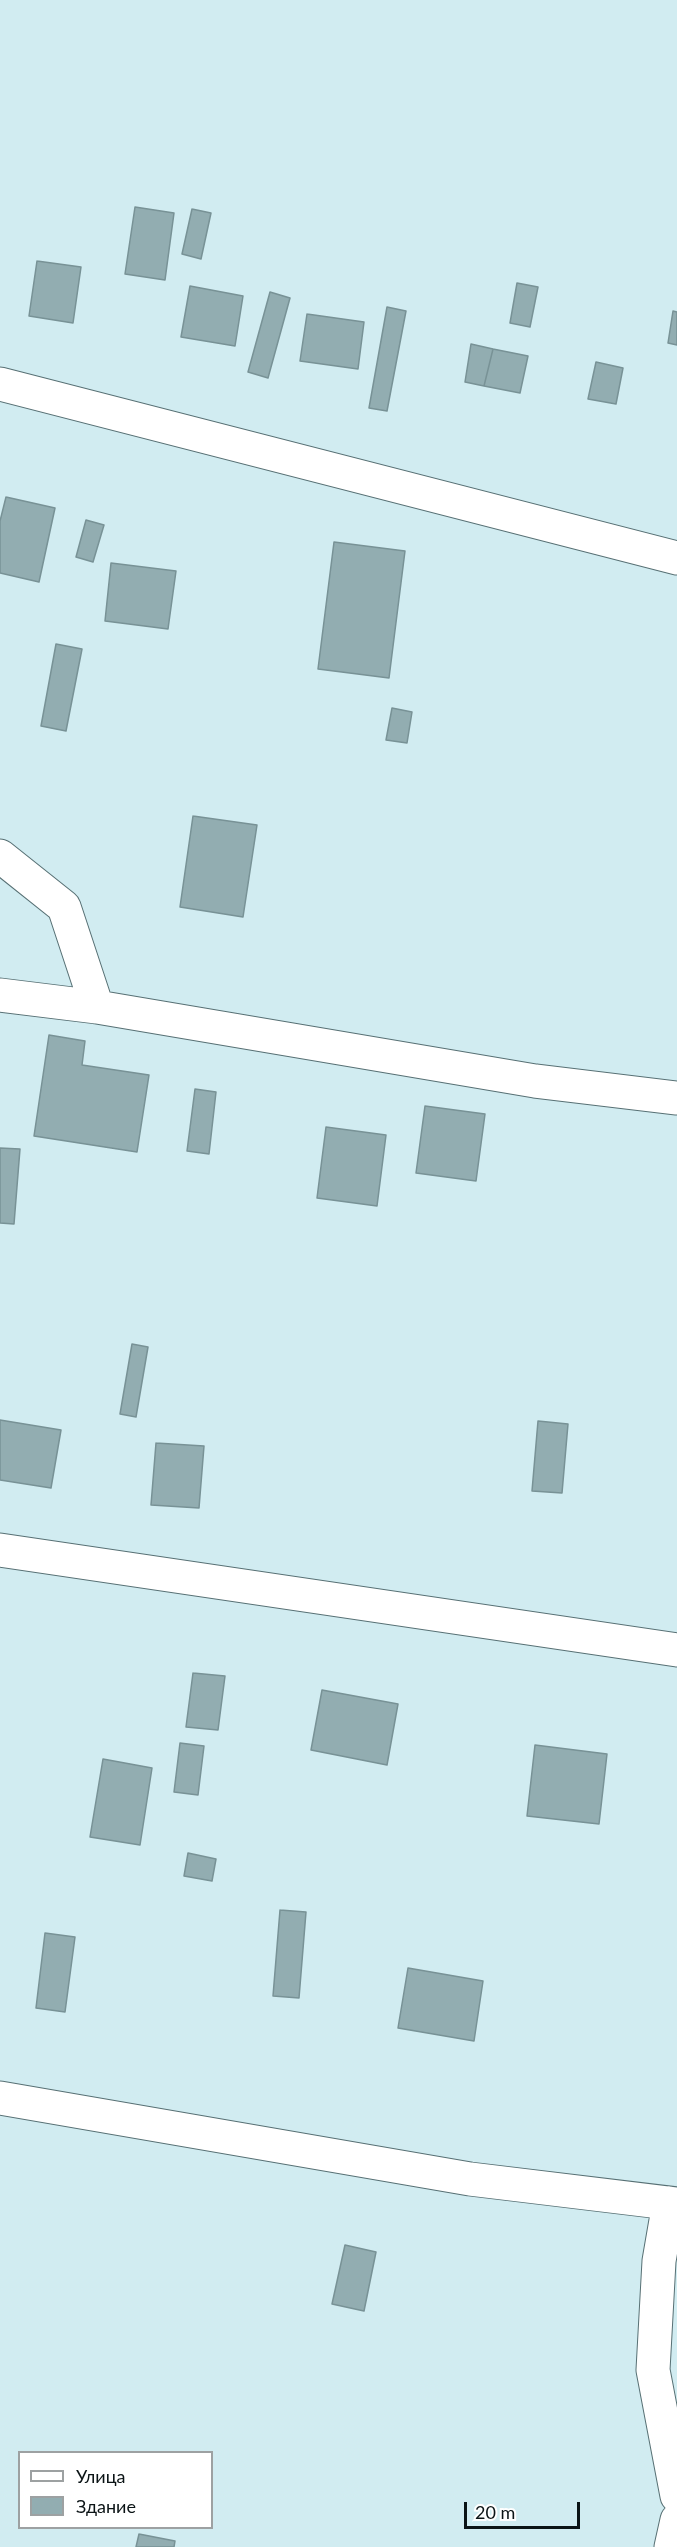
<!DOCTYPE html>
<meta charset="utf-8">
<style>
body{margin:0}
#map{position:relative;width:677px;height:2547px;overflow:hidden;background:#d1ecf1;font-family:Lato,sans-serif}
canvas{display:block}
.legend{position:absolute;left:18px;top:2451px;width:195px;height:78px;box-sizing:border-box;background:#fff;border:2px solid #9da1a2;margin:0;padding:8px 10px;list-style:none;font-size:18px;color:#0b1416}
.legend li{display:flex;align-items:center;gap:12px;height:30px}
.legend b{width:30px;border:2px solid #9da1a2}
.scale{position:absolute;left:464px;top:2502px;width:116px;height:27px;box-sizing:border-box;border:3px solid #0b1416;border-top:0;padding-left:8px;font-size:18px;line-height:21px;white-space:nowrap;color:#0b1416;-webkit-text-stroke:4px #fff;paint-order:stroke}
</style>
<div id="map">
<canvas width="677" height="2547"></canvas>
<ul class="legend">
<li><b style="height:8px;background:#fff"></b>Улица</li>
<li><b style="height:16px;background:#92adb1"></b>Здание</li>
</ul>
<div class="scale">20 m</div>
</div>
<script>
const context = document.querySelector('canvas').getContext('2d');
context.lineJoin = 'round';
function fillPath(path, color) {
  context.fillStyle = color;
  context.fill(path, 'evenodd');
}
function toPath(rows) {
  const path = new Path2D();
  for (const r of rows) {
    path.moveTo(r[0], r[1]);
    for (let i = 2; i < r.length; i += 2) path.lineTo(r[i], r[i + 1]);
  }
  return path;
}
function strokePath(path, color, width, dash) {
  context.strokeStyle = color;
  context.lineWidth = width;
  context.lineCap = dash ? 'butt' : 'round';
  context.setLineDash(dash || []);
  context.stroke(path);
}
const building = toPath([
 [135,207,174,213,165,280,125,274,135,207],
 [192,209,211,213,201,259,182,254,192,209],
 [37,261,81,267,73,323,29,316,37,261],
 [517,283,538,287,530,327,510,323,517,283],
 [190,286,243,296,235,346,181,337,190,286],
 [270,292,290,298,268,378,248,372,270,292],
 [387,307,406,311,387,411,369,408,387,307],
 [673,311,677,312,677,345,668,343,673,311],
 [307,314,364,322,358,369,300,361,307,314],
 [471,344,493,349,484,386,465,382,471,344],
 [493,349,528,356,520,393,484,386,493,349],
 [596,362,623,368,616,404,588,399,596,362],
 [6,497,55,508,39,582,0,573,0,521,6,497],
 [86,520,104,525,93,562,76,557,86,520],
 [334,542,405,551,389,678,318,669,334,542],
 [111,563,176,571,168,629,105,621,111,563],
 [56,644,82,649,66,731,41,726,56,644],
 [392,708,412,712,407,743,386,740,392,708],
 [193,816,257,825,243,917,180,907,193,816],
 [49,1035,85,1041,82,1065,149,1075,137,1152,34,1136,49,1035],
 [195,1089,216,1092,209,1154,187,1151,195,1089],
 [425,1106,485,1114,476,1181,416,1173,425,1106],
 [326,1127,386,1135,377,1206,317,1198,326,1127],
 [0,1148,20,1149,14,1224,0,1223,0,1148],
 [132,1344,148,1347,136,1417,120,1414,132,1344],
 [0,1420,61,1430,51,1488,0,1480,0,1420],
 [538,1421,568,1424,562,1493,532,1491,538,1421],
 [156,1443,204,1446,199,1508,151,1505,156,1443],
 [193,1673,225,1676,218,1730,186,1727,193,1673],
 [322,1690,398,1704,387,1765,311,1750,322,1690],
 [180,1743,204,1746,198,1795,174,1792,180,1743],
 [535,1745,607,1754,599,1824,527,1816,535,1745],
 [103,1759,152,1768,140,1845,90,1837,103,1759],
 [188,1853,216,1859,212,1881,184,1876,188,1853],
 [280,1910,306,1912,299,1998,273,1996,280,1910],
 [45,1933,75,1937,65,2012,36,2008,45,1933],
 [408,1968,483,1981,474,2041,398,2028,408,1968],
 [345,2245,376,2252,364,2311,332,2304,345,2245],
 [139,2534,175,2541,174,2547,136,2547,139,2534]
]);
fillPath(building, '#92adb1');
strokePath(building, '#789296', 1.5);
const minor = toPath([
 [0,384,677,558],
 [0,856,64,907,97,1007],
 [0,995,97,1007,535,1081,677,1098],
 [0,1550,677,1650],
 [0,2098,470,2179,677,2204],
 [669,2203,659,2261,653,2370,677,2496],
 [671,2547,677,2520]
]);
strokePath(minor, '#577074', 35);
strokePath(minor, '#fff', 33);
</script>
